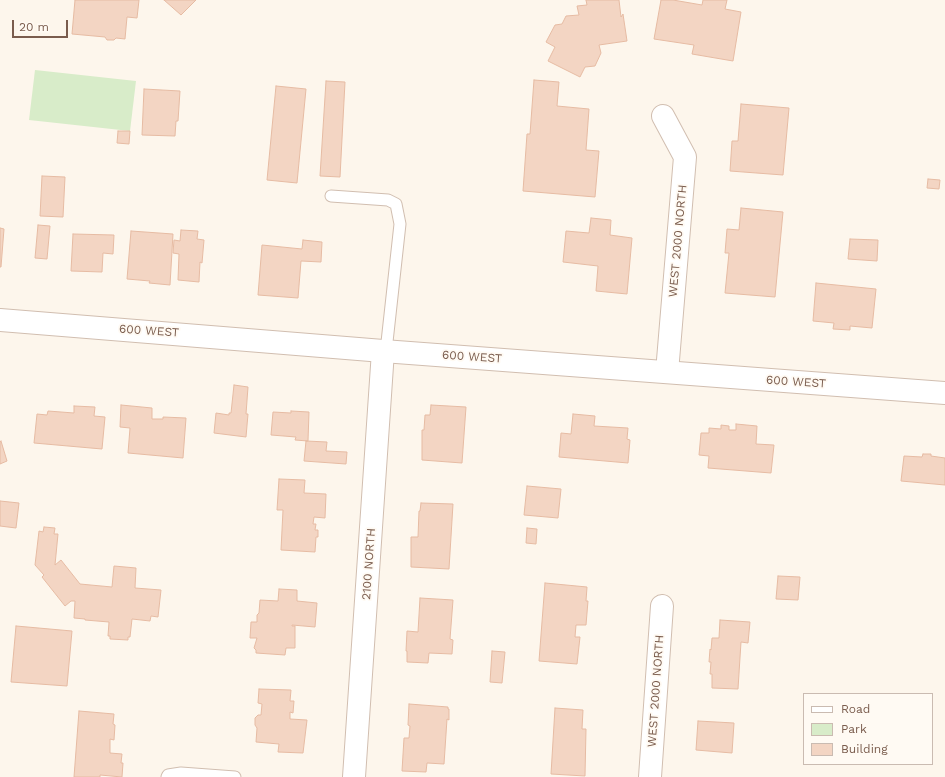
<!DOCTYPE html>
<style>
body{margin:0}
#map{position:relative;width:945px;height:777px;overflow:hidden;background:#fdf6ec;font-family:"Work Sans",sans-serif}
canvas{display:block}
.legend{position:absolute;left:803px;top:693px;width:130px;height:72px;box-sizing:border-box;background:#fffaf3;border:1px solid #cabbb1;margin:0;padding:5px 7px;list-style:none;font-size:12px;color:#7a5c4d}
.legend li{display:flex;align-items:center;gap:8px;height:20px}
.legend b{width:20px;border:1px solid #cabbb1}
.scale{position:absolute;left:12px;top:20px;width:56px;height:18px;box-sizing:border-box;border:2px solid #7a5c4d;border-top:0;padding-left:5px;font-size:12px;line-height:14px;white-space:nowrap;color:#7a5c4d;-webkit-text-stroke:3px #fffaf3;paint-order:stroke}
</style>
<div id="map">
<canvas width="945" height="777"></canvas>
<ul class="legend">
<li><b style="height:5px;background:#fff"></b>Road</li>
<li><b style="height:11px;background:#d8ecc9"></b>Park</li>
<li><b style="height:11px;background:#f3d5c3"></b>Building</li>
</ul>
<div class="scale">20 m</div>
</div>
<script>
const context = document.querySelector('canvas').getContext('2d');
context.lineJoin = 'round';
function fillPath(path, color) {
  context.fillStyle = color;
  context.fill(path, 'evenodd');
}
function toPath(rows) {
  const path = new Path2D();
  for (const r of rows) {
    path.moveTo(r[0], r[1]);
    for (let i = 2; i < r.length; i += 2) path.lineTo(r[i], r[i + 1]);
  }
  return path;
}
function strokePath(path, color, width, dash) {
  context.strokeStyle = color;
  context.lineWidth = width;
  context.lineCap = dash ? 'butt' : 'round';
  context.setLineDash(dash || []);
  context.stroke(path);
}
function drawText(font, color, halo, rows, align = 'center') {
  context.font = font + ' "Work Sans",sans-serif';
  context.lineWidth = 3.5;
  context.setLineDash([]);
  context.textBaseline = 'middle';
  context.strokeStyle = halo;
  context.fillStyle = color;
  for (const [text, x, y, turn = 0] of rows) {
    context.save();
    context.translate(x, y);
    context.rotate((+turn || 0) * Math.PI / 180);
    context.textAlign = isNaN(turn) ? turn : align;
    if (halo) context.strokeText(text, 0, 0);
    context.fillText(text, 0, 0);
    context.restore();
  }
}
fillPath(toPath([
 [35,70,136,81,130,131,29,120]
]), '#d8ecc9');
const building = toPath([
 [75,0,139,0,137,18,127,17,125,39,116,38,114,40,107,40,105,37,72,34,75,0],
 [164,0,196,0,181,15,164,0],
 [586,0,619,0,621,17,623,14,627,41,599,45,601,53,595,66,585,67,580,77,548,61,555,47,546,42,555,25,562,24,566,16,579,15,577,6,587,5,586,0],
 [661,0,673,0,702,5,703,0,727,0,725,9,741,12,733,61,692,54,694,45,654,39,661,0],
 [534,80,559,82,557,106,589,109,586,150,599,151,595,197,523,191,527,134,530,134,534,80],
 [326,81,345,82,340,177,320,176,326,81],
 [276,86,306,89,297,183,267,180,276,86],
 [144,89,180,91,178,121,176,121,175,136,142,135,144,89],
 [741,104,789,108,783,175,730,171,732,141,738,141,741,104],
 [118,131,130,131,129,144,117,143,118,131],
 [42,176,65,177,63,217,40,216,42,176],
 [928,179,940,180,939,189,927,188,928,179],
 [741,208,783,212,775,297,725,293,729,253,725,253,727,229,739,230,741,208],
 [591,218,611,220,610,235,632,238,627,294,596,291,598,266,563,262,566,231,589,233,591,218],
 [38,225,50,226,47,259,35,258,38,225],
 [0,228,4,229,1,267,0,267,0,228],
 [181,230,198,231,197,239,204,240,202,263,200,262,199,282,178,280,179,254,173,253,174,240,180,241,181,230],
 [131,231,173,234,170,285,149,283,150,281,127,279,131,231],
 [73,234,114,235,113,254,103,253,102,272,71,271,73,234],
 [850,239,878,240,877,261,848,259,850,239],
 [303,240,322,242,321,262,301,261,298,298,258,295,262,245,302,249,303,240],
 [816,283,876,289,872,328,850,326,850,330,833,329,834,323,813,321,816,283],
 [234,385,248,387,246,414,248,414,246,437,214,433,216,413,229,415,229,413,231,413,234,385],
 [121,405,152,408,152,419,163,419,163,417,186,418,183,458,128,453,130,428,120,427,121,405],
 [431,405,466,407,462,463,422,460,422,430,424,430,425,415,430,415,431,405],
 [74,406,95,407,94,416,105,417,102,449,34,443,37,414,47,415,48,411,74,413,74,406],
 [291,411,309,412,308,441,295,440,296,437,271,435,273,412,291,413,291,411],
 [573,414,595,416,594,426,628,428,627,439,630,440,628,463,559,457,561,433,571,434,573,414],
 [736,424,757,426,756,444,774,445,771,473,708,468,709,456,699,455,701,433,709,433,709,428,721,429,721,425,729,426,729,430,736,430,736,424],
 [1,441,7,461,0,464,0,442,1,441],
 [306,441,327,442,326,451,347,452,346,464,304,461,306,441],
 [923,454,931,454,931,456,945,458,945,485,901,481,904,456,922,457,923,454],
 [279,479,305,480,304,493,326,494,325,518,314,517,313,524,316,524,315,530,318,530,318,537,316,537,315,552,281,550,283,510,277,510,279,479],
 [527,486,561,489,558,518,524,515,527,486],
 [0,501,19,503,16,528,0,526,0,501],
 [421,503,453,504,449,569,411,567,411,537,418,537,419,511,420,511,421,503],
 [44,527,55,528,54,534,58,534,55,565,61,560,80,584,112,587,114,566,136,568,135,588,161,590,158,617,151,616,150,621,132,619,130,637,128,637,128,640,110,639,110,636,108,636,109,622,85,620,85,619,74,618,75,601,71,601,65,606,42,577,44,575,35,565,39,531,43,532,44,527],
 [527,528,537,529,536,544,526,543,527,528],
 [778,576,800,577,798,600,776,599,778,576],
 [545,583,587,587,586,601,588,601,586,625,576,625,575,637,580,637,577,664,539,661,545,583],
 [279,589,297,590,297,601,317,603,315,627,292,625,292,626,295,626,295,648,286,648,285,655,256,653,256,650,254,648,257,638,250,638,251,622,257,622,257,615,259,613,260,600,278,601,279,589],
 [420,598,453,600,450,639,453,640,452,654,429,653,428,663,407,662,407,651,406,651,407,631,418,632,420,598],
 [720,620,750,622,748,643,741,642,738,689,712,688,712,674,710,674,711,662,709,662,710,649,711,650,712,638,719,638,720,620],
 [16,626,72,631,67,686,11,682,16,626],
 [492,651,505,652,502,683,490,682,492,651],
 [259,689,291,690,290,701,294,701,293,713,290,712,290,719,307,720,303,753,278,752,279,744,256,742,257,728,255,725,255,718,258,715,261,715,262,704,258,703,259,689],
 [409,704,448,707,448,709,449,709,449,720,447,719,444,764,427,763,426,772,402,771,404,738,409,738,410,726,408,725,409,704],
 [555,708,583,710,582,729,586,729,585,776,551,774,555,708],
 [79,711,114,714,113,724,115,725,114,740,110,739,110,753,122,754,121,763,123,763,122,777,100,775,100,777,74,777,79,711],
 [698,721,734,723,732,753,696,750,698,721]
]);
fillPath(building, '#f3d5c3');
strokePath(building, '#e6bba3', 1);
const service = toPath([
 [331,196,388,200,396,204,400,224,386,351],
 [167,777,168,775,181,773,235,777]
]);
const minor = toPath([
 [663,116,685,157,667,372],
 [354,777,383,351],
 [650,777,662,606]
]);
const tertiary = toPath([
 [0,320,383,351,945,393]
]);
strokePath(service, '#d1beb0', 13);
strokePath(minor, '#d1beb0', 24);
strokePath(tertiary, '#d1beb0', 24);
strokePath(service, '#fff', 11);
strokePath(minor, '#fff', 22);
strokePath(tertiary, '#fff', 22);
drawText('12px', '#7a5c4d', '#fffaf3', [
 ["WEST 2000 NORTH",678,241,-85],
 ["600 WEST",149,331,4],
 ["600 WEST",472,357,4],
 ["600 WEST",796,382,4],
 ["2100 NORTH",369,564,-86],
 ["WEST 2000 NORTH",656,691,-86]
]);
</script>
